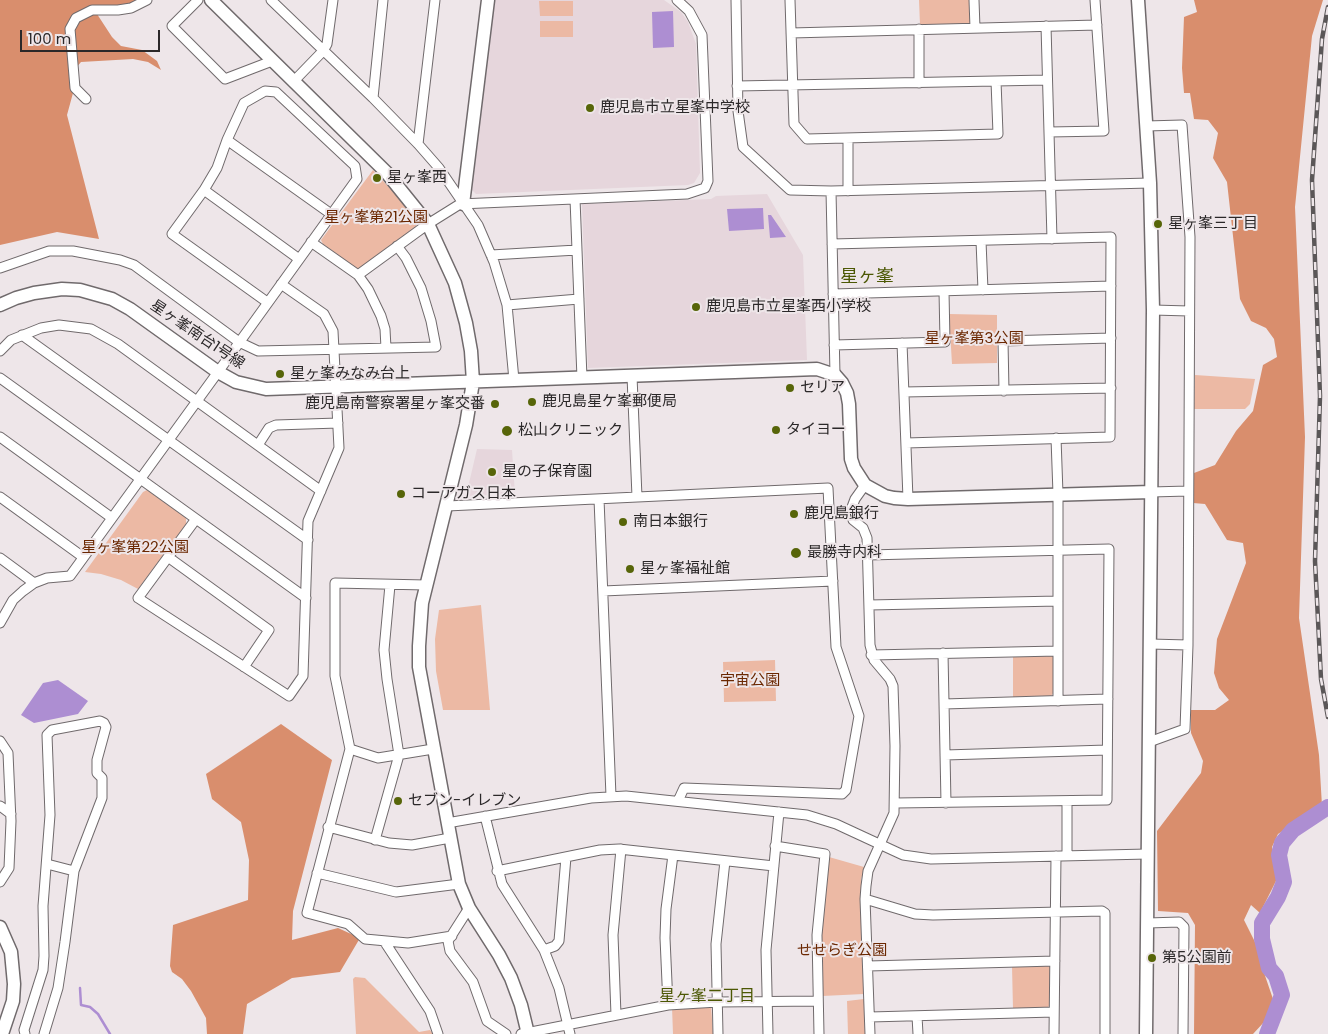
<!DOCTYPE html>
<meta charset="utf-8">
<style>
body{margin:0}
#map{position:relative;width:1328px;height:1034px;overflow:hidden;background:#eee6e9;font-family:Poppins,sans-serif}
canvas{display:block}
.scale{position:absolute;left:20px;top:30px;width:140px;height:22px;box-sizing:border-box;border:2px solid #2b2829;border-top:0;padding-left:6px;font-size:15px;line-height:18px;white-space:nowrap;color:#2b2829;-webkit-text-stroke:4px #eee6e9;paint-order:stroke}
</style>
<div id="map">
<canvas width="1328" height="1034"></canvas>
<div class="scale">100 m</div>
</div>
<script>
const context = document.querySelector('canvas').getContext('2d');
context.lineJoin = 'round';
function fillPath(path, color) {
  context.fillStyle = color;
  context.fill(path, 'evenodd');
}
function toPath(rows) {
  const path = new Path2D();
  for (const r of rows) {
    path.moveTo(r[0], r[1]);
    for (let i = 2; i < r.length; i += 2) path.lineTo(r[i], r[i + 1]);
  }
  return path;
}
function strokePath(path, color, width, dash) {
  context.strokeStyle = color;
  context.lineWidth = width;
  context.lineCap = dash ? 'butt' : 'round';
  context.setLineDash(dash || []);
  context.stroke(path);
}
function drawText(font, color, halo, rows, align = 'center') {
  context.font = font + ' Poppins,"Noto Sans JP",sans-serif';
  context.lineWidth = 4;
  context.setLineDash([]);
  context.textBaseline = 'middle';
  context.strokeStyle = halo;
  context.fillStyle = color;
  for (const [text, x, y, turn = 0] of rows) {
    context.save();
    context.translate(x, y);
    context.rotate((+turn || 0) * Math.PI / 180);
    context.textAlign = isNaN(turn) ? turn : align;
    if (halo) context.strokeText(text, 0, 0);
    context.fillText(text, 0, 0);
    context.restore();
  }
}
fillPath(toPath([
 [495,0,664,0,681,12,688,22,696,44,700,173,694,183,688,185,476,194,472,190],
 [767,194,803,255,807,360,588,368,582,204,711,199,716,196],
 [477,449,512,450,515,494,466,496]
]), '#e6d6dc');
fillPath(toPath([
 [919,0,970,0,971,20,969,24,920,25],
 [539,1,573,1,573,16,540,16],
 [540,21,573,21,573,37,540,37],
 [373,170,396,195,416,222,416,226,361,269,356,268,323,244,321,240],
 [949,314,997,315,997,363,952,364],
 [1195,375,1255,379,1250,404,1245,409,1194,409],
 [147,490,186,518,186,524,138,589,121,580,101,574,85,572,143,492],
 [481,605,490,710,443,710,436,671,435,639,439,610],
 [1051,654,1054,657,1054,692,1051,696,1013,697,1013,656],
 [775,660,776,701,724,702,723,662],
 [829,857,864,867,861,880,864,994,822,996,821,939],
 [1012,966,1048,966,1051,968,1050,1005,1047,1008,1013,1009],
 [355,977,365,978,419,1032,430,1030,433,1034,356,1034,353,979],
 [864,999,865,1034,848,1034,847,1001],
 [711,1005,713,1034,673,1034,672,1007]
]), '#ecb9a4');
fillPath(toPath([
 [0,0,138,0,126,5,97,14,112,37,121,46,142,50,157,61,161,70,148,62,133,59,81,62,71,74,73,93,67,115,99,239,57,232,0,245],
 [1194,0,1323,0,1312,36,1295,207,1305,437,1299,618,1319,755,1322,806,1278,834,1272,847,1279,875,1260,913,1251,905,1244,920,1260,952,1261,964,1273,999,1265,1021,1253,1034,1194,1034,1195,925,1188,913,1158,911,1157,831,1201,773,1203,761,1191,733,1191,710,1215,710,1229,700,1219,688,1214,673,1217,639,1246,563,1243,543,1227,540,1205,504,1193,503,1194,473,1215,465,1236,431,1253,411,1263,365,1277,357,1274,339,1266,328,1251,321,1240,299,1227,182,1213,158,1218,133,1208,120,1194,119,1190,93,1184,93,1182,68,1184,17,1197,12],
 [281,724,332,760,293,911,292,940,338,928,360,938,340,972,292,978,247,1004,243,1034,207,1034,206,1018,191,991,182,979,172,972,170,966,173,925,248,900,249,860,241,822,212,799,206,774]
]), '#d98e6d');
fillPath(toPath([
 [673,11,674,47,653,48,652,12],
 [763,208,764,229,729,231,727,209],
 [768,215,771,215,786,237,770,238],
 [58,680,88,701,78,714,34,723,21,715,43,683]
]), '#ad8ed2');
strokePath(toPath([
 [80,988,81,1005,90,1007,98,1014,110,1034]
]), '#ad8ed2', 2.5);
strokePath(toPath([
 [1267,1034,1282,995,1276,976,1269,968,1262,939,1262,923,1278,897,1284,882,1279,855,1282,843,1293,830,1328,807]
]), '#ad8ed2', 16);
const street = toPath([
 [198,0,172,26,225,79,272,61],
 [271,0,373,98,418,144,439,168,478,225,494,262,507,305,514,380],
 [736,0,738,111,743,147,790,190,831,191,1150,183],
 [790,0,794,124,807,139,998,134,996,81],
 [974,0,975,28],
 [1046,26,1052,239],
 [919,29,919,83],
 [791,33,1097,25],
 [293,82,323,51,327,44,333,0],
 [737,86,1047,80],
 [373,98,383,0],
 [86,99,75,88,70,29,76,18,92,10,118,10,131,8,147,0],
 [1146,126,1182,125,1190,237,1188,645,1185,729,1149,742],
 [1049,132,1104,131,1095,0],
 [848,138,848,191],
 [227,140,331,214],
 [418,144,435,0],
 [204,190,299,259],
 [831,191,835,375],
 [575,199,582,378],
 [981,241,983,290],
 [311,242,358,275,368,289,381,316,385,329,386,348],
 [832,244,1111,237,1110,437,906,443],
 [491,255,577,250],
 [0,268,49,251,73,251,120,260,134,265,239,342,258,351,436,347,431,321,421,288,406,258,397,246],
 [358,275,428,224,460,204,687,194,705,188,708,181,702,35,689,11,677,0],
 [833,294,1111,286],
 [507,305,579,299],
 [1153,310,1189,311],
 [22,335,308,540],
 [902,343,908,499],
 [834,345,945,342,944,291],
 [0,351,11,340,41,328,59,325,91,329,118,344,321,491],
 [632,376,637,497],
 [0,378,306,598],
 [1004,391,1003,341,1111,338],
 [904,392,1111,388],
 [0,437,112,518],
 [1056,438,1058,494,1058,701],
 [258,445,269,428,276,425,338,423],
 [865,485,855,499,852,507,852,514,853,520,863,528,867,538,870,645,874,660,890,679,893,686,895,746,894,813,868,871,866,886,865,899,870,1034],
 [1151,492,1188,491],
 [0,497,83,557],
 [599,499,611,796],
 [447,506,828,488,836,647,859,716,846,790,842,794,684,788,678,801],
 [196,519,138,598,289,696,303,676,308,521,339,448,333,331,324,314,281,284],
 [868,555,1109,549,1107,800,896,803],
 [168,557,269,630,244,667],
 [0,558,34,583],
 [426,585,335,583,335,676,350,749,307,913,348,924,365,939,408,943,452,936],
 [603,591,833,581],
 [869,605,1058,601],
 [0,623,13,600,23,591,34,583,47,578,70,576,218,372,357,179,355,166,276,92,265,91,244,103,227,140,217,168,204,190,172,234,267,302],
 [1150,644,1188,645],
 [943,653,946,803],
 [871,655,1058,651],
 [944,704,1108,699],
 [0,741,8,753,11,821,9,868,0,882],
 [350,749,378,758,433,749],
 [945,755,1107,750],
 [1067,801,1067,856],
 [0,806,11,814],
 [485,816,502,884,544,950,559,988,570,1034],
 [447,823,591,798,626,796,807,815,836,824,903,855,931,859,1148,854],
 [328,827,389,843,412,845,450,838],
 [375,840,399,755,387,679,384,650,390,585],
 [775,846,825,854,817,935,819,1034],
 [47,864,74,871],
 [497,871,600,850,619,849,774,866],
 [317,873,396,892,459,884],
 [865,899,915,914,933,915,1102,911,1105,913,1105,1034],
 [469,908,448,941,450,951,473,982,487,1021,506,1034],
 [1148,923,1179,922,1184,927,1183,1034],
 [384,941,430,1011,438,1034],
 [544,950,555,946,559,941,566,857],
 [868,966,1055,961],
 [668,1005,665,938,666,909,673,855],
 [616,1015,613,935,621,849],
 [917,1016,918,1034],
 [870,1017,1054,1012],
 [25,1034,24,1030,43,970,44,956,43,906,50,815,47,735,52,730,100,721,104,723,106,727,97,760,97,773,102,778,102,798,74,871,65,942,58,988,44,1034],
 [521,1034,668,1005,718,1002,818,1001],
 [718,1034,716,944,725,861],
 [768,1034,766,950,779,812],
 [1054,1034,1056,856]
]);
const secondary = toPath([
 [211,0,386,172,428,224,455,283,466,323,471,351,473,382,466,425,422,603,419,646,419,667,459,884,469,908,499,955,511,978,521,1005,528,1034],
 [1138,0,1150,183,1153,310,1146,1034],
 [463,204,488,0],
 [0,305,16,298,34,293,62,289,80,290,112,299,130,309,218,372,236,382,266,389,817,369,835,375,842,383,847,393,849,404,851,459,854,468,865,485,885,496,894,498,908,499,1151,492],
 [0,927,11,952,14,984,13,1001,2,1034]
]);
strokePath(street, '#706a6c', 11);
strokePath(secondary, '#706a6c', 15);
strokePath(street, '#fff', 9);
strokePath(secondary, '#fff', 12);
const rail = toPath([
 [1328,7,1322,39,1312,180,1320,396,1315,561,1321,679,1328,717]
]);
strokePath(rail, '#5b5758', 4.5);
strokePath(rail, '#eee6e9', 2.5, [8]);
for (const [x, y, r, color] of [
 [590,108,5,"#576509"],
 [377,178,5,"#576509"],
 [1158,224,5,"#576509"],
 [696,307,5,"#576509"],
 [280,374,5,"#576509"],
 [790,388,5,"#576509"],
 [532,402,5,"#576509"],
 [495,404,5,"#576509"],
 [776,430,5,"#576509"],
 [507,431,6,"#576509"],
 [492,472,5,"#576509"],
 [401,494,5,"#576509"],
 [794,514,5,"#576509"],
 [623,522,5,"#576509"],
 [796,553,6,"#576509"],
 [630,569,5,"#576509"],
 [398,801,5,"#576509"],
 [1152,958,5,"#576509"]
]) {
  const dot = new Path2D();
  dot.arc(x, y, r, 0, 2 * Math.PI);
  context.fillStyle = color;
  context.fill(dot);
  strokePath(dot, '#eee6e9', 2);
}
drawText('15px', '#2b2829', '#eee6e9', [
 ["鹿児島市立星峯中学校",600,108],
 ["星ヶ峯西",387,178],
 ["星ヶ峯三丁目",1168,224],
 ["鹿児島市立星峯西小学校",706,307],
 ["星ヶ峯みなみ台上",290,374],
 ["セリア",800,388],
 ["鹿児島星ケ峯郵便局",542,402],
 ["鹿児島南警察署星ヶ峯交番",485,404,"right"],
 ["タイヨー",786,430],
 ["松山クリニック",518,431],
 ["星の子保育園",502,472],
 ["コーアガス日本",411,494],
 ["鹿児島銀行",804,514],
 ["南日本銀行",633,522],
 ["最勝寺内科",807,553],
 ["星ヶ峯福祉館",640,569],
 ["セブン-イレブン",408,801],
 ["第5公園前",1162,958]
], 'left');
drawText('15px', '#6b2802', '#eee6e9', [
 ["星ヶ峯第21公園",376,218],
 ["星ヶ峯第3公園",974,339],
 ["星ヶ峯第22公園",135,548],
 ["宇宙公園",750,681],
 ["せせらぎ公園",842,951]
]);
drawText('15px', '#2b2829', '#eee6e9', [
 ["星ヶ峯南台1号線",197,335,34]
]);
drawText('16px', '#4c5804', '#eee6e9', [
 ["星ヶ峯二丁目",707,997]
]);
drawText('18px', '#4c5804', '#eee6e9', [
 ["星ヶ峯",867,277]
]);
</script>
